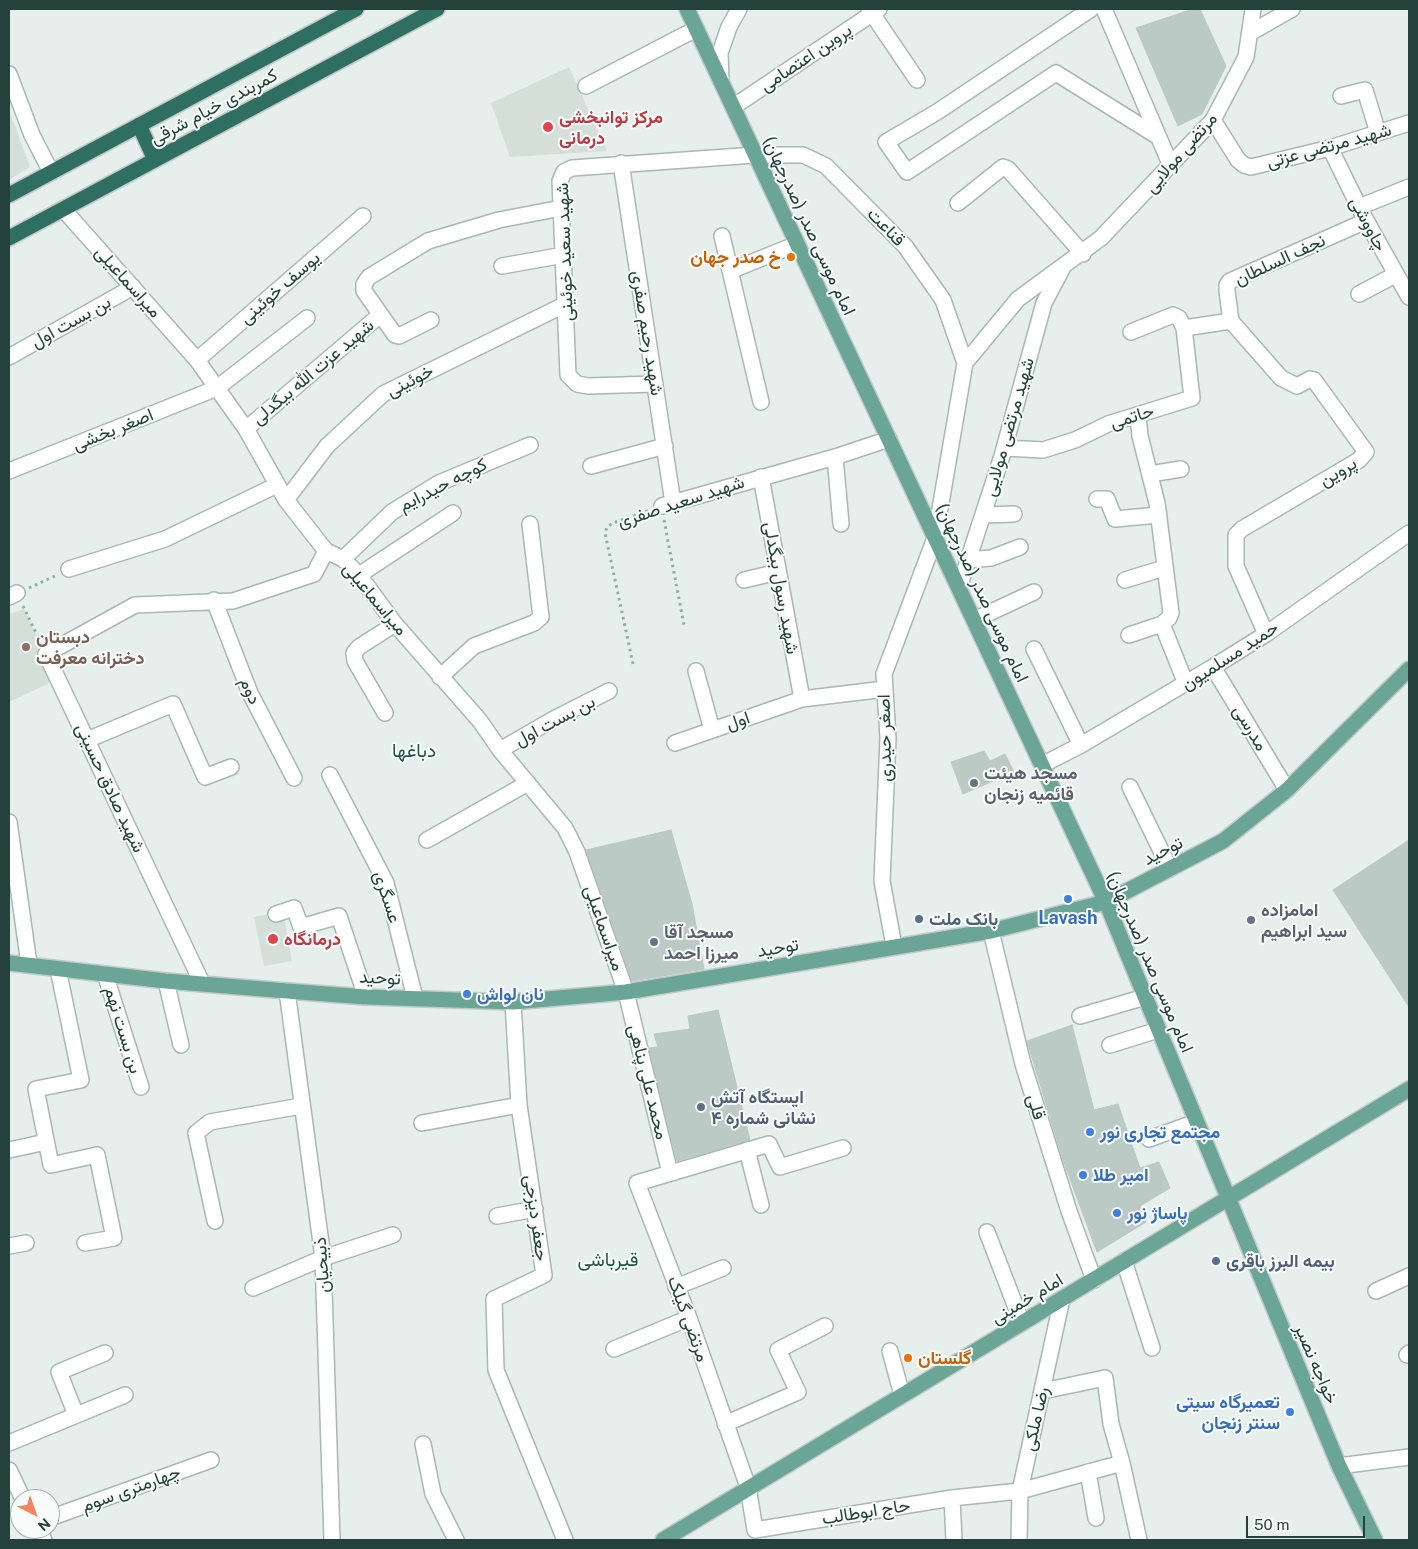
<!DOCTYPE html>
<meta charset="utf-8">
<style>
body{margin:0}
#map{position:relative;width:1418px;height:1549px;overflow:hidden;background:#e6efeb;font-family:"Public Sans",sans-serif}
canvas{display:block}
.frame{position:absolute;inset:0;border:10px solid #24423a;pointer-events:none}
.north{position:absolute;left:10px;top:1489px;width:50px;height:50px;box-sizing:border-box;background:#f7fbf9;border:1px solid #a3b1ad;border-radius:50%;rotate:139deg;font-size:14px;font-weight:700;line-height:20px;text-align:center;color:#24423a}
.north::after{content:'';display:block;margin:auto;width:18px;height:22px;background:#f4845f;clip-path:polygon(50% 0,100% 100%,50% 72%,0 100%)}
.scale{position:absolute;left:1246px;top:1516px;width:119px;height:22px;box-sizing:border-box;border:2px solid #24423a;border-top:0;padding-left:6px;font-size:15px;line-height:18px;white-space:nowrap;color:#24423a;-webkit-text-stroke:4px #f7fbf9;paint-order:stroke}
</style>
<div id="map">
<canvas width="1418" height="1549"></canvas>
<div class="frame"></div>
<div class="north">N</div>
<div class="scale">50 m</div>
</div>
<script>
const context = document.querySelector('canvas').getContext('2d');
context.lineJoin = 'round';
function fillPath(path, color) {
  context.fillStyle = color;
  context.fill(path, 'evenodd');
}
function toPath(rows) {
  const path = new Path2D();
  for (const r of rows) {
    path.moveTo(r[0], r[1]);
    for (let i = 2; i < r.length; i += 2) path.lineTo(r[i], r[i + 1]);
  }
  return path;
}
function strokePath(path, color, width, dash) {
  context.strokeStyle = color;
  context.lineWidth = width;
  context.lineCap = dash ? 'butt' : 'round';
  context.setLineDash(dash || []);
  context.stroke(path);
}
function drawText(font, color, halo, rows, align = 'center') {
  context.font = font + ' "Public Sans",Vazirmatn,sans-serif';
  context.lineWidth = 4;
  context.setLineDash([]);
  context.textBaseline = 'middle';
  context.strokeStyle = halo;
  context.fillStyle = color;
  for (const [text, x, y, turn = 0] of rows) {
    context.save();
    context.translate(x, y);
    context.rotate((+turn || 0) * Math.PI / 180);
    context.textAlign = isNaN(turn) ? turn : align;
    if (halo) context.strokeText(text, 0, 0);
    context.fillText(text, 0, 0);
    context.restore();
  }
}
fillPath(toPath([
 [569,67,607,151,510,157,491,103],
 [9,110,30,167,9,180],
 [24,609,58,679,9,702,9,614],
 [283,911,292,961,264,966,254,917]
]), '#d4dfda');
const building = toPath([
 [1193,9,1200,9,1226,66,1202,114,1178,126,1136,28,1193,9],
 [984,751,990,761,1005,754,1014,772,963,794,951,762,984,751],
 [671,830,692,904,704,969,632,981,586,850,671,830],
 [1409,840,1409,1007,1333,890,1409,840],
 [718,1010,750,1140,677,1161,649,1048,658,1047,654,1034,690,1029,688,1016,718,1010],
 [1072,1025,1094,1110,1118,1104,1140,1168,1159,1162,1170,1188,1140,1206,1146,1222,1097,1252,1063,1160,1027,1041,1072,1025]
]);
fillPath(building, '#bbcac4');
strokePath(building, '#b8c9c2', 1);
const minor = toPath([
 [869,9,917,80],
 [1091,9,937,112,886,142,907,172,1056,73,1157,136],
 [1104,9,1171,166],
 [1250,33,1292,9],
 [9,74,32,135,51,172],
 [721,81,720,53,729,27,739,9],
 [586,86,696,29],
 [1341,96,1365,90,1378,133],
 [733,107,879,9],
 [1213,120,1238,160,1244,165,1251,167,1330,148,1409,123],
 [1330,148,1363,215,1409,297],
 [621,163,673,503],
 [958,203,1003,167,1008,169,1083,254],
 [1359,207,1409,187],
 [63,209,197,360,246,429,286,500,326,551,343,559,359,575,395,624,480,721,500,750,565,828,577,852,626,992,670,1173],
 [722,236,761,402],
 [502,266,564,255],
 [730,271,797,244],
 [1359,294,1395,275],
 [431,320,399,336,395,335,364,291,364,284,369,277,428,241,499,220,561,208],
 [1231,321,1227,291,1227,285,1230,281,1366,221],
 [1184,328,1231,321,1281,378,1297,386,1310,379,1314,380,1366,452,1359,460,1242,529,1236,535,1236,566,1266,634],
 [9,357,133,287],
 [197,360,363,216],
 [655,384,588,386,577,384,568,375,560,181,564,172,572,168,755,155,803,155,826,166,905,246,943,300,965,363],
 [1138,415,1140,436,1157,503,1171,613,1169,618,1162,624,1186,684],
 [246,429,380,315],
 [1004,448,1043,450,1075,440,1108,424,1192,398,1184,328,1179,318,1173,315,1131,332],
 [835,457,841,524],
 [591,466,665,446],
 [9,471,217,388,307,318],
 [1150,474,1181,469],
 [761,477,802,699],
 [1097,499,1107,499,1115,519,1159,515],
 [286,500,327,446,383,394,566,304],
 [662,506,835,457,889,439],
 [983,515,1014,514],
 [343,559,392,512,439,483,530,445],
 [968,560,991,558,1020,547],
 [69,569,165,539,277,485],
 [359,575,453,513],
 [744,580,778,572],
 [1125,580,1164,568],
 [959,588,1002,456,1044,303,1062,269],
 [9,597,17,593],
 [214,600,250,693,294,778],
 [974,620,1034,592],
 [1129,635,1162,624],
 [1034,649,1081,745],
 [1213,667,1287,790],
 [696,671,712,730],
 [440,677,474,646,534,623,541,617,530,524],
 [385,713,355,661,354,653,359,647,395,624],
 [87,740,173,704,205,777,231,767],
 [675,743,802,699,885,689],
 [500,750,552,720,609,691],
 [1042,765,1081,745,1213,667,1266,634,1409,533],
 [330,775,386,883,415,998],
 [1130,787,1170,869],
 [9,822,29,964],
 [427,840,528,783],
 [276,914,294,908,301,927,339,916,366,997],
 [991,931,1023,1064,1069,1211,1094,1280],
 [894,946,882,881,888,738,884,674,935,538,965,363,1018,299,1101,238,1213,120,1246,57,1253,9],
 [58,969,81,1080,36,1089,51,1165,97,1155,114,1238,85,1243],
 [105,974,141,1087],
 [166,981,181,1045],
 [202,983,46,654,135,605,233,601,314,574,326,551],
 [287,991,323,1258,332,1540],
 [513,1002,519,1105,544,1275,494,1299,496,1370,565,1540],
 [1080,1016,1145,997],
 [1110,1045,1158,1030],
 [422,1123,519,1105],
 [1149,1139,1196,1122],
 [843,1148,780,1167,769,1144,637,1183,689,1318,748,1487,755,1530,952,1498,1020,1491,1122,1463,1139,1540],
 [9,1150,46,1142],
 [747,1150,761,1205],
 [497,1216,535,1209],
 [215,1221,196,1133,210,1122,301,1106],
 [987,1232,1022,1323],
 [9,1246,26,1243],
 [1124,1261,1152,1348],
 [676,1287,723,1268],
 [253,1288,323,1258,393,1235],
 [1376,1291,1409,1276],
 [614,1349,689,1318],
 [890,1351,902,1395],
 [1407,1355,1409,1353],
 [1043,1391,1105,1378,1111,1424,1122,1463],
 [76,1415,59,1372,105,1353],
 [725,1424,798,1392,778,1350,825,1326],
 [9,1443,125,1395],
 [423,1444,433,1494,456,1540],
 [1339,1466,1409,1457],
 [9,1470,23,1499],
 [1088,1472,1096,1518],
 [952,1498,954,1540],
 [50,1518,211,1460],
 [39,1529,44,1540],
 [1019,1540,1020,1491,1062,1299]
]);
const major = toPath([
 [687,9,1106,902,1339,1466,1375,1540],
 [9,963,166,981,287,991,366,997,513,1002,626,992,991,931,1106,902,1223,841,1287,790,1409,669],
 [663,1540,1409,1089]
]);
const highway = toPath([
 [139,125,155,160],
 [9,195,356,9],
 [9,238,437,9]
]);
strokePath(minor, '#a8b8b2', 18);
strokePath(major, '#c2cac8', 18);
strokePath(highway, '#c2cac8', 18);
strokePath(toPath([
 [664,520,684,625],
 [29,588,57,575],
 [23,606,40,641],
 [633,664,605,533,607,527,613,523,650,510]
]), '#86b3a5', 3, [2.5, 4]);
strokePath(minor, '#fff', 15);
strokePath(major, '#6aa596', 15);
strokePath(highway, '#2f6f62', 15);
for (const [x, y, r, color] of [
 [548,127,6,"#e0444e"],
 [791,257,5,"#e8710a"],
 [26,647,5,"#8d6e63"],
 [974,783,5,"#6b7280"],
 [1068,899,5,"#3f7fe0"],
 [919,919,5,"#5c6f8a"],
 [1251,920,5,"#6b7280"],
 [273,939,6,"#e0444e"],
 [654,942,5,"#6b7280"],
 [467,994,5,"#3f7fe0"],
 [701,1107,5,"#5c6f8a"],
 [1090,1132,5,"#3f7fe0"],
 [1083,1175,5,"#3f7fe0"],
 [1117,1213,5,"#3f7fe0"],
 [1216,1261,5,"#5c6f8a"],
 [908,1358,5,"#e8710a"],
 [1290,1412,5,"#3f7fe0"]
]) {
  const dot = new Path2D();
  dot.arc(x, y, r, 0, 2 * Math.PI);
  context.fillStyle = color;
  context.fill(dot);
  strokePath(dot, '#f7fbf9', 2);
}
drawText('18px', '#24423a', '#f7fbf9', [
 ["پروین اعتصامی",806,58,-34],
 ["کمربندی خیام شرقی",214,107,-28],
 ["شهید مرتضی عزتی",1329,146,-15],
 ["مرتضی مولایی",1181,153,-49],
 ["چاووشی",1368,224,62],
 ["(صدرجهان) امام موسی صدر",809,226,65],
 ["قناعت",886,227,46],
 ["شهید سعید خوئینی",565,252,-92],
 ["نجف السلطان",1280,260,-25],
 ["میراسماعیلی",128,282,48],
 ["یوسف خوئینی",280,288,-41],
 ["بن بست اول",71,322,-29],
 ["شهید رحیم صفری",647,333,81],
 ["شهید عزت الله بیگدلی",313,372,-40],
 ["خوئینی",410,381,-27],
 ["حاتمی",1132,417,-17],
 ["شهید مرتضی مولایی",1009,427,-74],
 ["اصغر بخشی",113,430,-22],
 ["پروین",1338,472,-31],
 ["کوچه حیدرایم",443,485,-27],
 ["شهید سعید صفری",681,502,-18],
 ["شهید رسول بیگدلی",781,588,80],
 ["(صدرجهان) امام موسی صدر",982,593,65],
 ["میراسماعیلی",375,599,50],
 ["حمید مسلمیون",1230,656,-33],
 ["دوم",250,691,66],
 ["بن بست اول",555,721,-28],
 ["اول",738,721,-19],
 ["مدرسی",1250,728,59],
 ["اصغر حیدری",885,738,-91],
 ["شهید صادق حسینی",110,788,65],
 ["توحید",1163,851,-27],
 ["عسگری",387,897,72],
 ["میراسماعیلی",604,928,71],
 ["توحید",778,948,-10],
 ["(صدرجهان) امام موسی صدر",1150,962,67],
 ["توحید",380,978,3],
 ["بن بست نهم",123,1030,73],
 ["محمد علی پناهی",648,1082,76],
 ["قلی",1036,1107,73],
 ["جعفر دیزجی",536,1218,82],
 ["ذبیحیان",322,1265,-94],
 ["امام خمینی",1027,1299,-31],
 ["مرتضی گیلک",688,1319,70],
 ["خواجه نصیر",1316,1364,67],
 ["رضا ملکی",1036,1419,-77],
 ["چهارمتری سوم",131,1489,-20],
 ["حاج ابوطالب",866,1512,-9]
]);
drawText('bold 18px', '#be3a42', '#f7fbf9', [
 ["مرکز توانبخشی",559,117],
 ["درمانی",559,138],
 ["درمانگاه",284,939]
], 'left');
drawText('bold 18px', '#c56008', '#f7fbf9', [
 ["خ صدر جهان",781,257],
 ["گلستان",918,1358,"left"]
], 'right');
drawText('bold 18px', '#785e54', '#f7fbf9', [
 ["دبستان",36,637],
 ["دخترانه معرفت",36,658]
], 'left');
drawText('bold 18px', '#5b616d', '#f7fbf9', [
 ["مسجد هیئت",984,773],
 ["قائمیه زنجان",984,794],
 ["امامزاده",1261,910],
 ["سید ابراهیم",1261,931],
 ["مسجد آقا",664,932],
 ["میرزا احمد",664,953]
], 'left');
drawText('bold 18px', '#366cbe', '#f7fbf9', [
 ["Lavash",1068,918,"center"],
 ["نان لواش",477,994],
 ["مجتمع تجارى نور",1100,1132],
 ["امیر طلا",1093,1175],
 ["پاساژ نور",1127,1213],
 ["تعمیرگاه سیتی",1280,1402,"right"],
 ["سنتر زنجان",1280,1423,"right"]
], 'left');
drawText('bold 18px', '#4e5e75', '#f7fbf9', [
 ["بانک ملت",929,919],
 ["ایستگاه آتش",711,1097],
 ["نشانی شماره ۴",711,1118],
 ["بیمه البرز باقری",1226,1261]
], 'left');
drawText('19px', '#1f5548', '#f7fbf9', [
 ["دباغها",414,751],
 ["قیرباشی",608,1260]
]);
</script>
